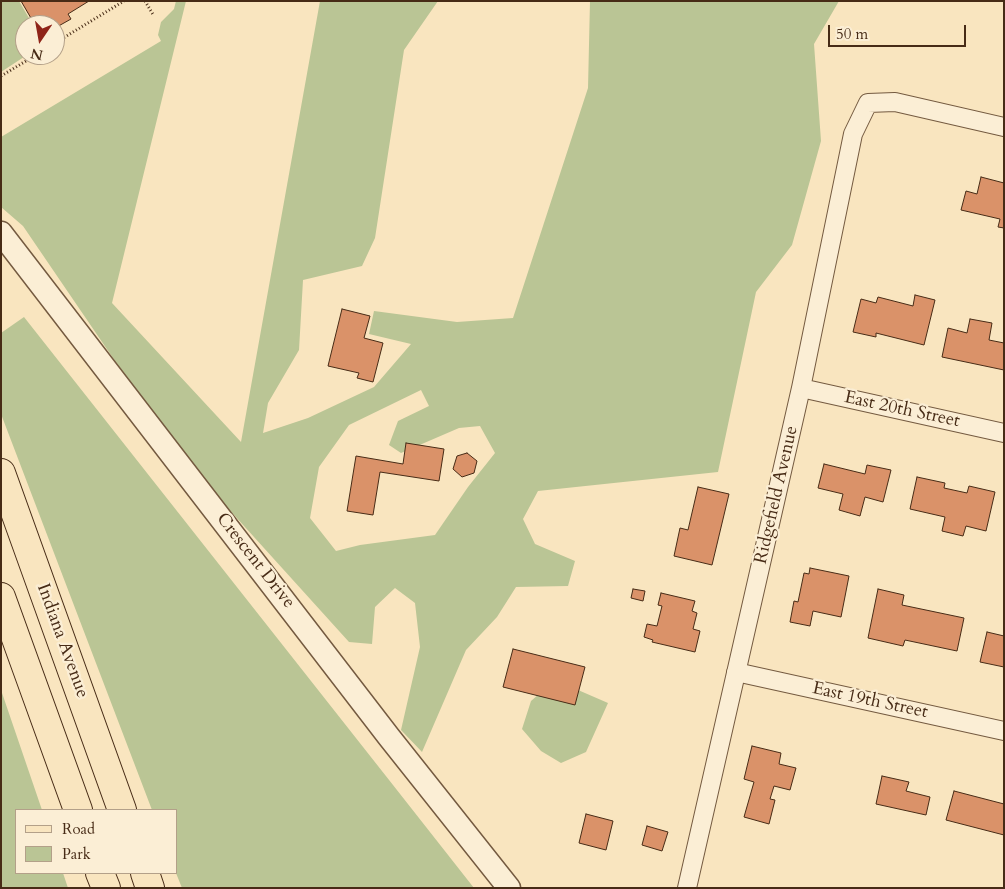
<!DOCTYPE html>
<style>
body{margin:0}
#map{position:relative;width:1005px;height:889px;overflow:hidden;background:#f9e5bf;font-family:Cardo,serif}
canvas{display:block}
.frame{position:absolute;inset:0;border:2px solid #472b16;pointer-events:none}
.legend{position:absolute;left:15px;top:809px;width:162px;height:65px;box-sizing:border-box;background:#fbeed5;border:1px solid #b3a089;margin:0;padding:6px 9px;list-style:none;font-size:15px;color:#472b16}
.legend li{display:flex;align-items:center;gap:10px;height:25px}
.legend b{width:25px;border:1px solid #b3a089}
.north{position:absolute;left:15px;top:15px;width:50px;height:50px;box-sizing:border-box;background:#fbeed5;border:1px solid #b3a089;border-radius:50%;rotate:192deg;font-size:14px;font-weight:700;line-height:20px;text-align:center;color:#472b16}
.north::after{content:'';display:block;margin:auto;width:18px;height:22px;background:#8f2418;clip-path:polygon(50% 0,100% 100%,50% 72%,0 100%)}
.scale{position:absolute;left:828px;top:25px;width:138px;height:22px;box-sizing:border-box;border:2px solid #472b16;border-top:0;padding-left:6px;font-size:15px;line-height:18px;white-space:nowrap;color:#472b16;-webkit-text-stroke:4px #fbeed5;paint-order:stroke}
</style>
<div id="map">
<canvas width="1005" height="889"></canvas>
<div class="frame"></div>
<ul class="legend">
<li><b style="height:6px;background:#f9e5bf"></b>Road</li>
<li><b style="height:14px;background:#bac595"></b>Park</li>
</ul>
<div class="north">N</div>
<div class="scale">50 m</div>
</div>
<script>
const context = document.querySelector('canvas').getContext('2d');
context.lineJoin = 'round';
function fillPath(path, color) {
  context.fillStyle = color;
  context.fill(path, 'evenodd');
}
function toPath(rows) {
  const path = new Path2D();
  for (const r of rows) {
    path.moveTo(r[0], r[1]);
    for (let i = 2; i < r.length; i += 2) path.lineTo(r[i], r[i + 1]);
  }
  return path;
}
function strokePath(path, color, width, dash) {
  context.strokeStyle = color;
  context.lineWidth = width;
  context.lineCap = dash ? 'butt' : 'round';
  context.setLineDash(dash || []);
  context.stroke(path);
}
function drawText(font, color, halo, rows, align = 'center') {
  context.font = font + ' Cardo,serif';
  context.lineWidth = 4.5;
  context.setLineDash([]);
  context.textBaseline = 'middle';
  context.strokeStyle = halo;
  context.fillStyle = color;
  for (const [text, x, y, turn = 0] of rows) {
    context.save();
    context.translate(x, y);
    context.rotate((+turn || 0) * Math.PI / 180);
    context.textAlign = isNaN(turn) ? turn : align;
    if (halo) context.strokeText(text, 0, 0);
    context.fillText(text, 0, 0);
    context.restore();
  }
}
fillPath(toPath([
 [1,1,19,1,33,25,25,25,25,55,27,55,1,72],
 [176,1,186,1,112,303,241,442,320,1,438,1,404,50,375,238,362,266,303,280,299,350,268,403,263,433,308,418,374,387,411,344,369,334,374,311,457,322,513,318,588,88,590,1,839,1,814,44,821,141,792,245,756,292,718,472,538,491,523,519,535,544,575,561,568,586,516,587,497,617,466,650,422,752,401,730,420,647,415,603,395,588,375,607,372,644,349,642,216,495,115,361,23,226,1,207,1,137,161,41,158,35,161,22,174,9],
 [421,390,429,406,398,421,389,445,401,453,459,428,480,426,495,453,468,487,435,535,360,545,336,551,310,518,319,467,349,425],
 [24,317,393,785,474,888,182,888,176,873,176,810,152,810,1,414,1,333],
 [555,680,608,703,586,752,561,763,541,751,522,729,531,701],
 [1,690,42,810,16,810,16,873,63,873,68,888,1,888]
]), '#bac595');
const building = toPath([
 [21,1,89,1,68,14,71,19,55,28,55,25,35,25,21,1],
 [981,177,1004,183,1004,228,998,227,1000,219,961,210,966,191,977,194,981,177],
 [915,295,935,300,924,345,876,333,876,337,853,332,861,299,876,303,878,297,913,306,915,295],
 [342,309,370,316,364,338,383,343,373,382,357,378,359,373,328,366,342,309],
 [970,319,992,323,989,340,1004,343,1004,370,942,357,948,328,967,333,970,319],
 [406,443,444,449,439,481,380,472,373,515,347,511,356,456,403,464,406,443],
 [467,453,477,461,474,473,462,477,453,469,457,456,467,453],
 [824,464,865,474,867,465,891,470,883,502,865,497,860,516,839,510,843,494,818,488,824,464],
 [917,477,945,483,944,488,967,493,969,486,995,492,986,531,966,526,963,536,942,531,945,517,910,509,917,477],
 [698,487,729,494,712,565,674,556,680,528,688,530,698,487],
 [810,568,849,576,841,617,813,611,810,626,790,622,794,601,798,602,804,573,809,574,810,568],
 [633,589,645,591,643,601,631,598,633,589],
 [878,589,904,595,902,605,964,618,957,651,905,640,903,646,868,638,878,589],
 [661,593,695,601,692,611,697,613,693,629,700,631,695,652,652,642,653,640,644,637,647,624,657,626,662,606,658,605,661,593],
 [987,632,1004,636,1004,667,980,662,987,632],
 [513,649,585,667,575,705,503,687,513,649],
 [752,746,781,753,779,764,796,768,790,790,774,786,770,799,775,800,769,824,744,817,754,782,744,779,752,746],
 [882,776,909,782,906,791,930,797,926,815,876,804,882,776],
 [954,791,1004,804,1004,835,946,820,954,791],
 [586,814,613,821,606,850,579,843,586,814],
 [647,826,668,832,662,851,642,845,647,826]
]);
fillPath(building, '#da9269');
strokePath(building, '#472b16', 1);
const minor = toPath([
 [801,388,1004,433],
 [736,672,1004,731],
 [687,888,801,388,853,134,868,103,895,102,1004,127]
]);
const tertiary = toPath([
 [1,233,389,737,509,888]
]);
const primary = toPath([
 [1,473,122,810],
 [1,597,78,810],
 [100,873,106,888],
 [145,873,150,888]
]);
strokePath(minor, '#745a40', 20);
strokePath(tertiary, '#745a40', 25);
strokePath(primary, '#472b16', 30);
strokePath(toPath([
 [145,1,154,16],
 [55,43,124,1],
 [1,76,36,55]
]), '#472b16', 3, [1, 2.5]);
strokePath(minor, '#fbeed5', 18);
strokePath(tertiary, '#fbeed5', 22);
strokePath(primary, '#f9e5bf', 28);
drawText('18px', '#472b16', '#fbeed5', [
 ["East 20th Street",902,410,12],
 ["Ridgefield Avenue",777,495,-77],
 ["Crescent Drive",255,561,52],
 ["Indiana Avenue",62,641,70],
 ["East 19th Street",870,701,12]
]);
</script>
